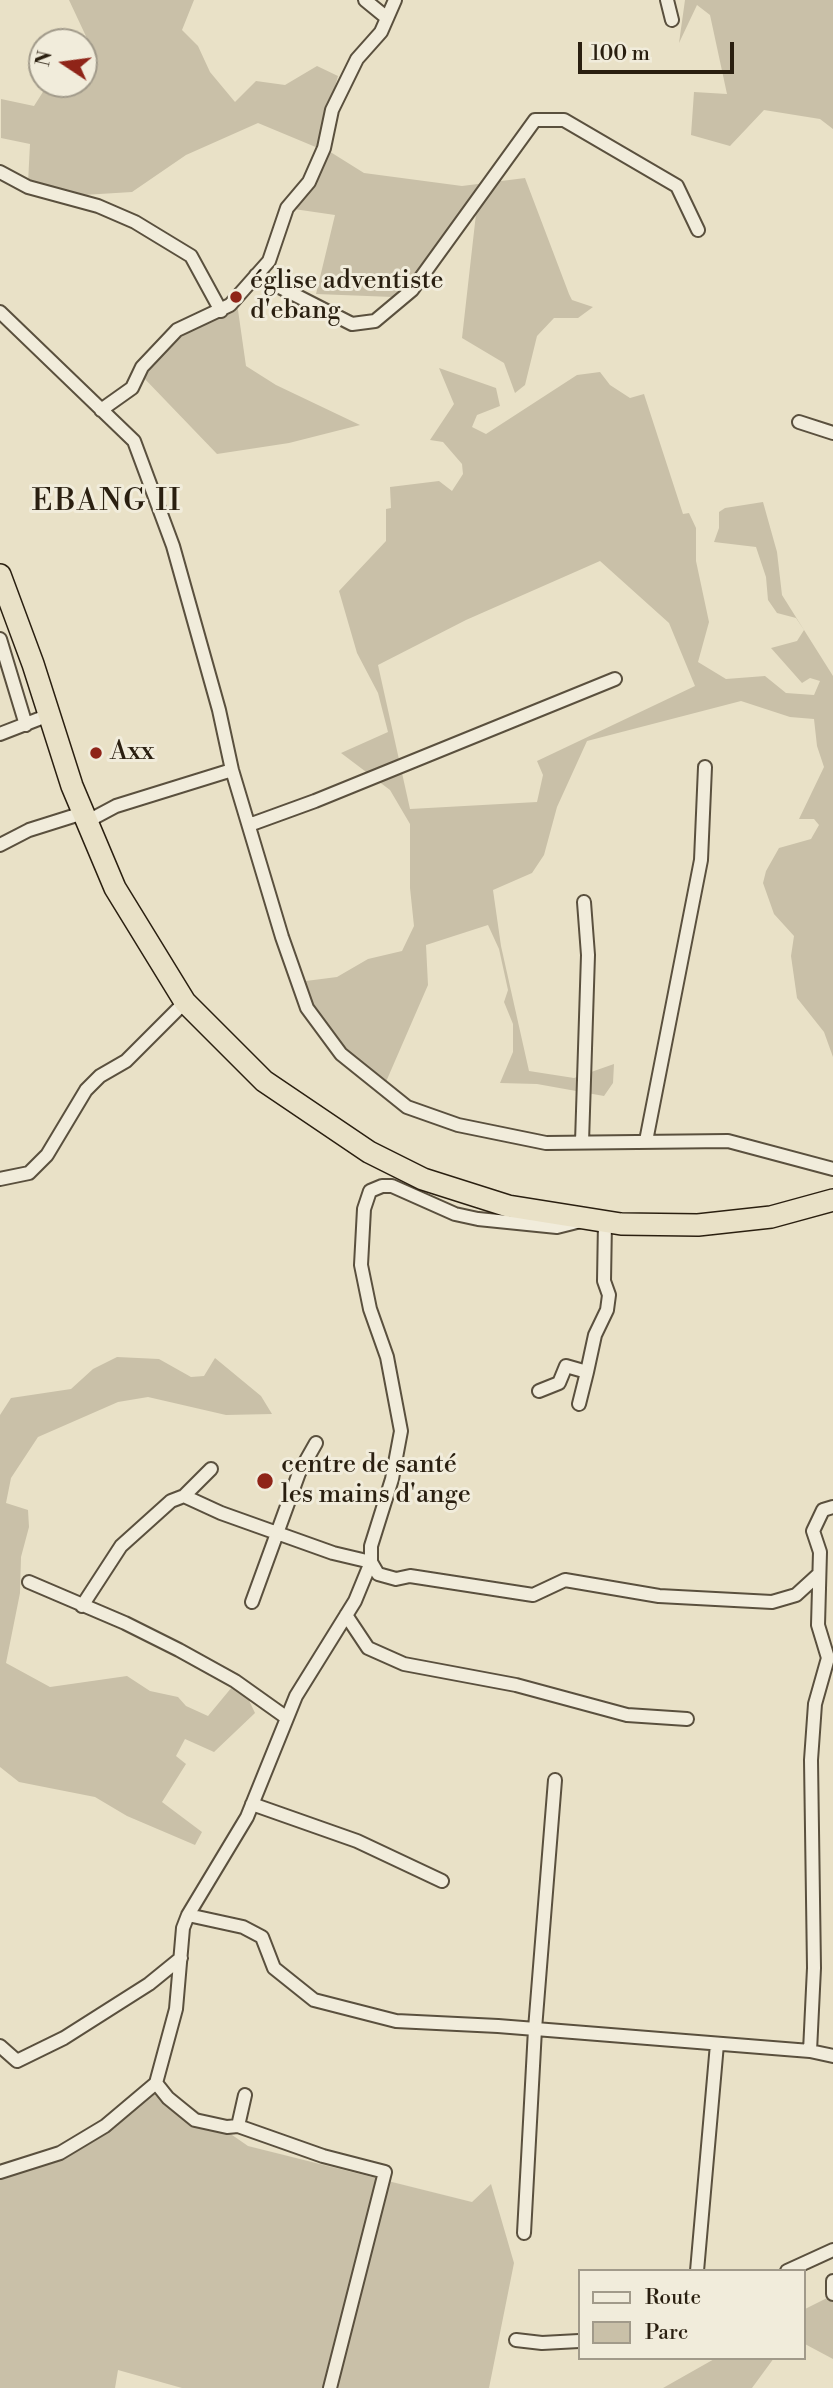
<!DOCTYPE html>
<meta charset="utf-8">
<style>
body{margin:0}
#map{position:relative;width:833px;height:2388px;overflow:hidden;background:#e9e1c7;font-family:"Libre Bodoni",serif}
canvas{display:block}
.legend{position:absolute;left:578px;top:2269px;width:228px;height:91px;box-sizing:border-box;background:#f1ecdb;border:2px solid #a19a8a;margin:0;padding:9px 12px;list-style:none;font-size:21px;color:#2a1f10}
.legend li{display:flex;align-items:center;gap:14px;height:35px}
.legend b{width:35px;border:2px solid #a19a8a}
.north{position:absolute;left:28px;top:28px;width:70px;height:70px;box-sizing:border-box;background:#f1ecdb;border:2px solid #a19a8a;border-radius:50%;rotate:283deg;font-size:19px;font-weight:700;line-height:28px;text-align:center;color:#2a1f10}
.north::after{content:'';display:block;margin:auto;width:24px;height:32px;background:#8f2418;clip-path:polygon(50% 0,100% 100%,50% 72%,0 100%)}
.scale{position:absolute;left:578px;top:42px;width:156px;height:32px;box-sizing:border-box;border:4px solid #2a1f10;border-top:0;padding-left:9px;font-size:21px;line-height:24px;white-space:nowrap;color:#2a1f10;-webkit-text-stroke:5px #f1ecdb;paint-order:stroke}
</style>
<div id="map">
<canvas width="833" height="2388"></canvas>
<ul class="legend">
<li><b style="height:9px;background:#f1ecdb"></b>Route</li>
<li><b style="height:19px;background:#c9c0a8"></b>Parc</li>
</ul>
<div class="north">N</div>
<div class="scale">100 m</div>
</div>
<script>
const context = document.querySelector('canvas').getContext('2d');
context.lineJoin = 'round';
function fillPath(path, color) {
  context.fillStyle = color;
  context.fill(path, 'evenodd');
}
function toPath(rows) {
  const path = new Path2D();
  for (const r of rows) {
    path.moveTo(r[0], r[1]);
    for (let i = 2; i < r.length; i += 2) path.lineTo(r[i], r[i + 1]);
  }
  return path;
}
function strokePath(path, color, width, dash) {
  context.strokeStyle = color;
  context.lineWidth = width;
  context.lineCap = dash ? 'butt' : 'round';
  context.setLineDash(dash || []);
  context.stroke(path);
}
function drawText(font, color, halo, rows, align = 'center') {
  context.font = font + ' "Libre Bodoni",serif';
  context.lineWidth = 6;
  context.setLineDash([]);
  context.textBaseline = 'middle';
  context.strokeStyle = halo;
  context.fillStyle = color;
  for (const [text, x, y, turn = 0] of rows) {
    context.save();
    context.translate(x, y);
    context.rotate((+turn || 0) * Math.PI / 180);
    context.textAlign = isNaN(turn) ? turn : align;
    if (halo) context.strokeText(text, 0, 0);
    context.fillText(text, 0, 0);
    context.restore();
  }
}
fillPath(toPath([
 [69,0,194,0,182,30,198,46,210,72,235,102,256,81,285,85,317,66,338,76,318,148,258,123,186,155,132,192,67,196,28,183,30,144,1,138,1,99,34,106,48,84,84,84,84,57,91,47],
 [685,0,833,0,833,129,820,119,764,110,730,146,691,135,694,92,727,94,710,15,697,5,679,43],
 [324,148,364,173,462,186,525,178,569,294,572,300,593,307,578,318,554,318,537,336,525,385,515,393,504,363,462,338,477,205,393,297,316,294,335,215,287,208],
 [237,303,246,366,276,385,360,425,289,443,217,454,142,376,170,344],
 [439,368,496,388,500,406,477,415,472,427,486,434,577,375,600,372,610,385,630,398,644,394,683,514,689,513,696,528,696,561,709,622,698,662,726,679,765,676,786,693,814,695,820,681,810,678,802,683,771,648,797,641,804,630,796,618,777,613,768,600,766,577,756,547,714,542,719,528,719,512,725,508,763,502,777,552,782,595,833,676,833,1057,824,1032,797,998,791,956,794,936,774,914,763,883,766,871,779,848,811,839,819,825,814,819,799,819,824,767,817,746,814,719,790,717,741,701,587,741,557,807,544,855,532,873,493,890,501,946,529,1071,574,1078,614,1064,613,1083,604,1096,537,1084,500,1083,513,1052,513,1024,504,1002,508,990,499,949,488,925,426,945,428,985,382,1091,351,1053,312,1016,298,982,337,977,368,959,402,951,414,926,410,888,410,824,390,790,341,753,388,732,378,693,357,653,339,591,386,541,386,509,391,508,390,487,439,481,452,491,463,474,462,464,443,442,430,440,454,404],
 [600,561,669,623,695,686,537,761,543,775,537,802,410,809,378,665,466,620],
 [117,1357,159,1359,191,1377,204,1376,215,1358,261,1396,272,1414,226,1415,148,1397,118,1402,38,1437,11,1478,6,1503,28,1510,29,1527,21,1557,20,1593,6,1663,50,1687,127,1676,150,1691,178,1697,186,1706,208,1716,232,1687,244,1690,255,1713,214,1752,185,1739,176,1756,186,1764,162,1802,202,1832,195,1845,127,1816,95,1797,19,1782,0,1767,0,1415,11,1398,71,1389,93,1369],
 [154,2081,248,2146,472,2202,491,2184,514,2263,489,2388,182,2388,118,2370,115,2388,0,2388,0,2170,107,2130],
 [833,2295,833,2359,803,2343,803,2310],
 [716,2358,774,2358,752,2388,663,2388]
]), '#c9c0a8');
const street = toPath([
 [365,0,387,18],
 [667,0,672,20],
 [0,172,28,187,98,206,135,222,191,256,221,311],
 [256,275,352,324,375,321,412,290,535,120,564,120,677,186,698,230],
 [0,312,134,441,173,546,219,710,232,770,282,937,307,1008,341,1054,407,1107,458,1125,546,1143,728,1141,833,1169],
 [101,410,132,388,142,367,177,330,230,305,269,261,287,208,309,182,324,148,332,110,357,59,381,32,395,0],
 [799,422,833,433],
 [0,639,26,725],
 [0,734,49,715],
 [86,822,116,806,232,770],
 [249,825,315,801,615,679],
 [0,845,29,830,83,813],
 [646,1141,701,860,705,767],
 [582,1142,588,955,584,902],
 [0,1179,29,1173,47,1155,86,1090,100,1076,126,1061,185,1002],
 [539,1391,559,1383,566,1366,587,1372,595,1335,607,1310,609,1295,604,1281,605,1222],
 [579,1404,587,1372],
 [184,1496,221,1513,333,1553,371,1562,378,1574,396,1579,410,1576,533,1595,565,1580,659,1596,772,1602,796,1595,819,1574],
 [29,1582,125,1623,179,1650,235,1681,287,1718],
 [252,1602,299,1473,316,1443],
 [82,1606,121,1546,171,1501,184,1496,211,1469],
 [346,1615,368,1648,404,1664,516,1685,627,1715,687,1719],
 [252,1804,357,1841,442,1881],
 [188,1915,243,1927,262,1937,274,1968,314,2000,396,2021,498,2026,810,2051,833,2056],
 [0,2046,17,2061,64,2038,149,1984,181,1958],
 [810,2051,814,1968,811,1760,815,1704,828,1658,818,1625,820,1552,813,1531,823,1510,833,1507],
 [156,2083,168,2098,195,2120,227,2127,238,2126,245,2095],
 [238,2126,323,2156,385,2172,330,2388],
 [0,2172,60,2153,105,2126,156,2083,176,2009,183,1928,188,1915,247,1817,296,1696,355,1601,371,1562,371,1546,392,1479,401,1431,387,1357,370,1309,361,1265,364,1209,370,1191,382,1186,392,1186,455,1214,478,1219,557,1227,581,1221],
 [524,2233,535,2029,555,1780],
 [697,2271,717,2044],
 [787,2271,833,2250],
 [833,2281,833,2294],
 [516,2340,542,2343,579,2341]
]);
const highway = toPath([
 [0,575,33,664,72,786,115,888,185,1002,264,1081,369,1152,423,1179,508,1206,621,1224,698,1225,771,1217,833,1200]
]);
strokePath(street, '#5a503e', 16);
strokePath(highway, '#2a1f10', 24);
strokePath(street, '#f1ecdb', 12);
strokePath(highway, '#e9e1c7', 21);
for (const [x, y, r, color] of [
 [236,297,7,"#8f2418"],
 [96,753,7,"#8f2418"],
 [265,1481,9,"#8f2418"]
]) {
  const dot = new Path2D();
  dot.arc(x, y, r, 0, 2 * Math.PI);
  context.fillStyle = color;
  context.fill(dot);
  strokePath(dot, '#f1ecdb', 2.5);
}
drawText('26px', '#2a1f10', '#f1ecdb', [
 ["église adventiste",250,282],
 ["d'ebang",250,312],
 ["Axx",110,753],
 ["centre de santé",281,1466],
 ["les mains d'ange",281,1496]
], 'left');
context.letterSpacing = '2px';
drawText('30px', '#2a1f10', '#f1ecdb', [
 ["EBANG II",107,503]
]);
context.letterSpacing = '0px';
</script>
